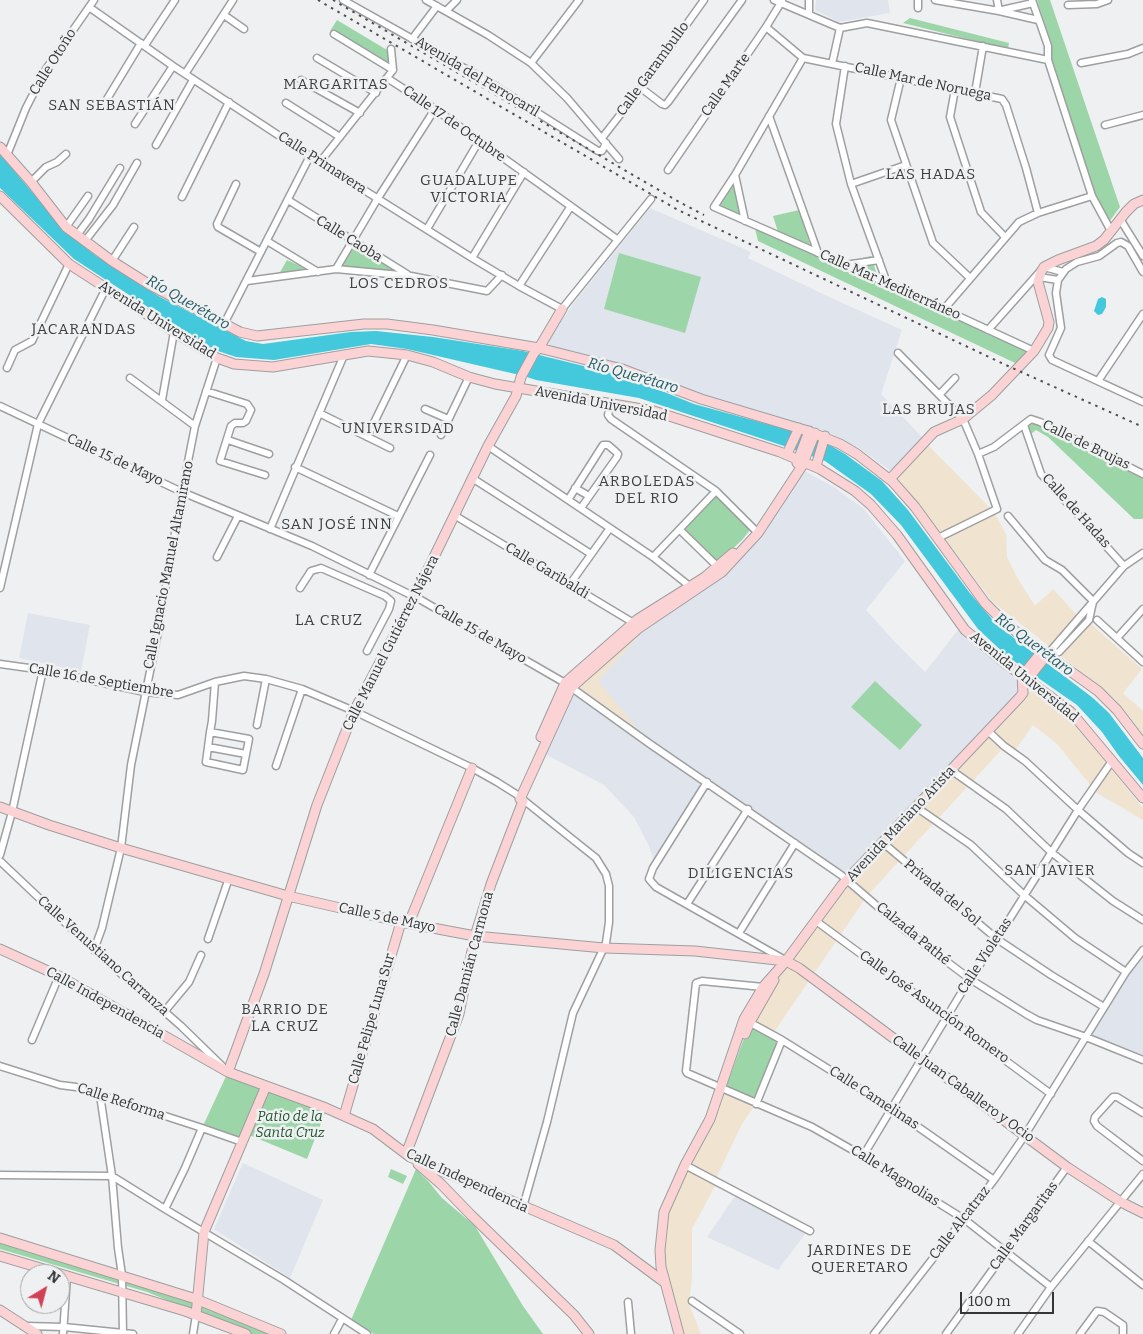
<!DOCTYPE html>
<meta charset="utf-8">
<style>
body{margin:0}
#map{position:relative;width:1143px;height:1334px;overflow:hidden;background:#eff0f1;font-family:Bitter,serif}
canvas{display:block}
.north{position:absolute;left:20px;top:1264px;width:50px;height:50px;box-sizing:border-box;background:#eff0f1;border:1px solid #a4a5a6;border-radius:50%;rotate:37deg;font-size:14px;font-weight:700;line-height:20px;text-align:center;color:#343535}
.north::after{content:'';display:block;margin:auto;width:18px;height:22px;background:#d14156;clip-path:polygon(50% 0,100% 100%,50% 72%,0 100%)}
.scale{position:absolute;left:960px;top:1292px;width:94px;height:22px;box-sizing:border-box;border:2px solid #343535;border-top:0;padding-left:6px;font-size:15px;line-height:18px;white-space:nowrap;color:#343535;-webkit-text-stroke:4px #eff0f1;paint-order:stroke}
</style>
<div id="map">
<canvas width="1143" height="1334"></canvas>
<div class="north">N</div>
<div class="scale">100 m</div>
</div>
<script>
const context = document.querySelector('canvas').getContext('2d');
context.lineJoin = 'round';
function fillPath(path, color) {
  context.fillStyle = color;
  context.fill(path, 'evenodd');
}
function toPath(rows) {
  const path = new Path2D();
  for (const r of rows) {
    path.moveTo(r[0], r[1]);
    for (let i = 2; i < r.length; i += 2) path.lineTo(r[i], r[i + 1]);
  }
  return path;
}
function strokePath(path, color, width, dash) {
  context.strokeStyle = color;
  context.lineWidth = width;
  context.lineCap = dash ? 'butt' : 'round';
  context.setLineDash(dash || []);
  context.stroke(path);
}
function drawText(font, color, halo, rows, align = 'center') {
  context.font = font + ' Bitter,serif';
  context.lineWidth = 5;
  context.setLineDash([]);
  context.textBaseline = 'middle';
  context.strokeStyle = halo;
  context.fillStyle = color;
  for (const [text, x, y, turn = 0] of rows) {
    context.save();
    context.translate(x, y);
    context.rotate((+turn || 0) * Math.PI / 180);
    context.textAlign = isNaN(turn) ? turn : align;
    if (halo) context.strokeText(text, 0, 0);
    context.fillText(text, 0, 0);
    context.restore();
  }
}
fillPath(toPath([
 [928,445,994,512,1006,534,1007,557,1018,579,1035,606,1053,589,1077,615,1090,623,1142,669,1123,693,1143,711,1143,737,1115,699,992,601,898,478],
 [650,619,650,744,571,688],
 [1032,691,1067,716,1090,743,1143,808,1143,820,1097,793,1057,744,1033,725,1014,752,1004,747,867,896,772,1035,750,1022,786,961,842,885,1023,693],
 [725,1090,756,1104,742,1124,718,1174,714,1188,692,1229,692,1278,689,1304,701,1334,679,1334,664,1282,664,1212,710,1119,719,1112]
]), '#f0e4d0');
fillPath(toPath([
 [816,0,888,0,890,13,839,22,815,10],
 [650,208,751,252,748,258,827,296,902,330,881,394,924,439,892,472,859,448,827,432,700,393,633,367,550,347,547,342,573,304],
 [801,469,834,487,864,509,905,561,866,610,895,642,925,672,958,630,966,639,1023,685,1023,693,847,879,707,782,655,864,649,846,634,817,604,785,541,752,571,688,648,742,598,681,648,626,748,544],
 [28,613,90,625,81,671,19,658],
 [1143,950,1143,1060,1086,1037],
 [243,1163,323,1200,290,1278,214,1229],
 [735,1196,806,1233,778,1270,707,1237]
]), '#e0e4ed');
fillPath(toPath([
 [1037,0,1050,0,1120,207,1109,222,1094,196,1050,62,1052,46],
 [910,18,1009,43,1008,49,903,23],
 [337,20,387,50,391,66,330,31],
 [735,177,745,221,715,207],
 [799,210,812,251,1034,351,1018,364,1013,362,758,241,754,224,779,235,773,216],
 [353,244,406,275,340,267],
 [619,253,701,277,685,333,604,309],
 [871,256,878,278,842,263],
 [287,260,311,271,279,274],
 [1031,420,1143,476,1143,518,1142,519,1134,519,1048,437,1036,430,1026,438,1022,428],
 [716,495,750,530,743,539,718,563,684,530],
 [875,681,922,725,900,750,851,707],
 [750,1022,782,1040,756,1104,725,1090],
 [228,1072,266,1086,242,1142,202,1128],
 [267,1090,325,1113,307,1159,249,1135],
 [391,1169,407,1176,403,1184,388,1177],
 [416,1169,428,1181,442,1198,475,1226,523,1306,543,1334,374,1334,351,1320],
 [0,1243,204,1305,275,1334,251,1334,147,1292,0,1249]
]), '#9cd6a8');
fillPath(toPath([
 [0,154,64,230,96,256,160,297,246,341,263,344,351,332,376,331,433,337,523,351,612,373,652,387,694,404,792,431,828,444,845,454,882,481,908,510,969,592,997,625,1093,698,1109,713,1143,758,1143,785,1119,756,1102,732,1077,705,1008,657,978,629,901,525,871,494,825,461,787,447,639,398,536,380,524,376,407,349,371,344,274,360,236,357,212,349,74,259,0,188],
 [1102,297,1106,299,1106,307,1102,314,1098,315,1094,311,1098,299]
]), '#44c8dc');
const street = toPath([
 [343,0,489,82,598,151,602,151,606,143],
 [426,0,488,35,531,63,567,98,619,159],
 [774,0,840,28,867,23,1048,60],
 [918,0,918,8],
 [935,0,999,11,1038,20],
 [997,0,999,11],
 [1032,0,1048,46,1048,60,1092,196,1111,231],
 [1068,5,1097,4,1108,0],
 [89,7,173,66,310,156,472,258,519,286,562,309,651,199],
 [1002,10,1033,3],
 [446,11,457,0],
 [809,14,809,0],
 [224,15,244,29],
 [766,27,803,58,1002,99,1006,105,1026,168,1038,213],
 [334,34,393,70],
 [412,39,437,6],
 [145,45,175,0],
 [391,49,393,70],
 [317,58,376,93],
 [803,58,735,175,714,207,887,283,1034,351],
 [531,63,579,0],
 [1081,63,1128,54,1143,48],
 [832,64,840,28],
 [845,66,836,124,851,184,887,283],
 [185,74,233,0],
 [387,78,435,109,618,240],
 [901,78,891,120,933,243,970,278],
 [301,80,360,113],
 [641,88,662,104,665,105,668,102,742,0],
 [955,89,950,117,981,212,1005,237],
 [975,93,983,46],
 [286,103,340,137],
 [104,104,141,43],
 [769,116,818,253],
 [135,124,173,66],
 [1105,125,1143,115],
 [602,138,641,88,704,0],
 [156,145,193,80],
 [7,155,26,108,46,69,94,0],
 [320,162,393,70],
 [668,170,766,27,782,1],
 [735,175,745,221],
 [31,182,46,167,57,162,66,154],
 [236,184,217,224,218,227,261,252],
 [851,184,906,165],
 [182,197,229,102],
 [288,200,407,274],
 [1120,219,1143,256],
 [66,227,88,196],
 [427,229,479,141],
 [77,235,89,219,120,168],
 [85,241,113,205,137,163],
 [267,241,318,272],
 [472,258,524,172],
 [112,261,134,227],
 [845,265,879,260],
 [336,269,378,198,435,109],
 [1143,272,1128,246,1121,242,1117,243,1099,256,1077,262,1066,269,1058,280,1056,293,1061,328,1049,355,1052,360,1143,402],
 [1039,277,1058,280],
 [247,281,336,269,411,276,487,291,502,275],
 [519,286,571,206],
 [944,309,1019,222,1038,213,1092,196],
 [224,324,310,156],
 [988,330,1044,267,1063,272],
 [898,353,963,419,978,454,997,509,938,538],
 [7,368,15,350,32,341,69,264],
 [130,378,195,426],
 [1098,381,1143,314],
 [206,391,247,404,251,410,246,421,243,423,235,423,231,426,220,461,265,475],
 [940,394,955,378],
 [162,400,174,332],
 [612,403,609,411,608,415,611,419,716,491,758,533],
 [0,406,182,492,312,546,421,600,565,683,650,744,841,875,906,931,970,979,1026,1014,1037,1020,1086,1037,1143,1060],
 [425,409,448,419],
 [319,413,390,448],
 [1024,425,1041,474,1124,566],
 [441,435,469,377],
 [367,437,407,355],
 [228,440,269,454],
 [488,446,653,557,692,588],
 [978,454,994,447,1031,419,1040,422,1143,474],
 [295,467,398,516],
 [472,478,591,554],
 [575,488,589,496],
 [568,500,603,445,608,445,615,451,618,454,617,457,581,508],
 [454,515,637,625],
 [1008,516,1045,560,1062,570,1093,601],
 [270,529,344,355],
 [680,530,718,567],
 [217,557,238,516],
 [653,557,716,491],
 [369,575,430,455],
 [570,584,610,528],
 [0,588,38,424,106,288],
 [300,588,311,571,321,568,385,596,391,601,389,609,367,651],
 [1097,620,1143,662],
 [1117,638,1143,609],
 [1047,655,1124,566,1143,553],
 [1047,655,1059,652,1089,620,1093,602],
 [0,664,43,670,145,692,178,695,215,682,244,676,266,679,302,689,354,711,472,768,497,782,516,794,596,858,606,874,609,886,609,922,606,943,573,1013,547,1122,523,1207],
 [257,725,266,679],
 [210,732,249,739,243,770,206,762,210,732,212,721,215,682],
 [989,732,1004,746,1025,761,1078,810,1128,853,1143,863],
 [208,747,246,754],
 [276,766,302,689],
 [951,770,1006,809,1051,852,1113,901,1143,920],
 [707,782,653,868,649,879,656,887,785,960],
 [916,807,971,845,1024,895,1075,938,1126,972],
 [882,842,997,939,1051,975,1104,1007],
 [0,855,12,812,43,670],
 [0,861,94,950,181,1026,222,1066],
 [687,904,748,809],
 [816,921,1051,1094],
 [739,933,795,843],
 [208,939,229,878],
 [94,950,102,928,121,848,131,765,158,632,182,492,195,426,217,358],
 [763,987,702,981,696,983,686,1071,687,1073,812,1127,863,1156,964,1219,1051,1287],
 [164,1012,189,982,201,955],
 [747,1021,782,1040,891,1108,994,1180],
 [32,1040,59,976],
 [0,1066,60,1085,76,1087,202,1128,242,1142],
 [100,1095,112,1176,118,1248,122,1275,123,1334],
 [756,1104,782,1040],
 [1143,1113,1117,1097,1113,1097,1095,1117,1094,1121,1097,1126,1143,1161],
 [863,1156,966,985,997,939,1078,810,1112,761],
 [685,1165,810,1231],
 [0,1175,112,1176,165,1209,284,1280,367,1334],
 [165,1209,185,1168,202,1128],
 [1088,1241,1143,1285],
 [692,1301,740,1334],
 [628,1302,631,1334],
 [26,1326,64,1327,133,1334],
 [63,1334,67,1276],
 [193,1334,196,1315],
 [334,1334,342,1319],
 [874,1334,994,1180,1025,1135,1126,972,1143,950],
 [946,1334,1067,1167],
 [1018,1334,1051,1287,1143,1174],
 [1080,1334,1097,1311,1104,1312,1123,1325,1123,1334]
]);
const secondary = toPath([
 [0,147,31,182,66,227,77,235,112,261,150,285,240,332,257,336,364,324,387,324,433,330,539,348,622,369,701,399,808,431,840,444,857,454,893,482,915,507,985,603,1001,619,1020,635,1098,691,1117,710,1143,744],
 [0,196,69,264,174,332,217,358,223,360,234,364,273,367,368,351,407,355,433,362,469,377,495,384,654,411,780,452,820,469,855,491,871,505,897,535,965,630,1006,664,1071,712,1143,798],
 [787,454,799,428],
 [797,463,809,431],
 [816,466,825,436],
 [890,479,934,432,963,419,992,395,1034,351,1048,328,1049,322,1038,282,1041,272,1044,267,1058,260,1096,246,1104,240,1126,212,1134,204,1143,200],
 [1031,683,1031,675,1047,655],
 [541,737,565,683,638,619,705,577,733,553],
 [520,799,571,688,639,628,722,572,758,533,802,466,815,433],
 [0,807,49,825,121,848,288,896,401,922,475,936,604,948,695,951,786,961,799,968,1067,1167,1121,1202,1143,1213],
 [409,923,472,768],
 [0,949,59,976,228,1072,326,1108,373,1129,410,1157,614,1245,664,1282],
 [745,1034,750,1022,774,980],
 [228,1072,264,974,317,805,354,711,415,596,488,446,516,396,521,377,534,353,539,348,562,309],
 [344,1116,401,922],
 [406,1154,459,1014,475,936,491,884,523,801],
 [418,1164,441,1184,471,1215,574,1315,589,1334],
 [0,1238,196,1299,281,1334],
 [0,1256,185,1311,246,1334],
 [0,1310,37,1334],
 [196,1315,204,1232,266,1086],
 [679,1334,661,1267,660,1250,664,1212,685,1165,710,1119,744,1019,763,987,786,961,842,885,1020,697,1023,693,1022,676,1039,655,1047,655]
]);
strokePath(street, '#9e9fa0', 9);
strokePath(secondary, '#9e9fa0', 11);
strokePath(street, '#fff', 6);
strokePath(secondary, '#fbd3d4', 9);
strokePath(toPath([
 [318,0,678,210,1008,366,1143,427],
 [333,0,681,203,704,215]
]), '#4e4f4f', 2, [2.5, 5]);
drawText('14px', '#343535', '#eff0f1', [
 ["Calle Otoño",53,62,-58],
 ["Calle Garambullo",653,69,-54],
 ["Avenida del Ferrocaril",477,77,31],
 ["Calle Mar de Noruega",923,82,12],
 ["Calle Marte",726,85,-55],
 ["Calle 17 de Octubre",454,124,35],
 ["Calle Primavera",322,163,33],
 ["Calle Caoba",349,239,32],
 ["Calle Mar Mediterráneo",890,285,24],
 ["Avenida Universidad",157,320,32],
 ["Avenida Universidad",601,404,11],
 ["Calle de Brujas",1086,445,26],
 ["Calle 15 de Mayo",115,460,25],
 ["Calle de Hadas",1076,511,48],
 ["Calle Ignacio Manuel Altamirano",169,565,-79],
 ["Calle Garibaldi",547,571,31],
 ["Calle 15 de Mayo",480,634,30],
 ["Calle Manuel Gutiérrez Nájera",391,643,-63],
 ["Avenida Universidad",1024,677,39],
 ["Calle 16 de Septiembre",101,681,10],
 ["Avenida Mariano Arista",901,824,-47],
 ["Privada del Sol",942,893,40],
 ["Calle 5 de Mayo",387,918,12],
 ["Calzada Pathé",913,934,39],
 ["Calle Venustiano Carranza",103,956,42],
 ["Calle Violetas",985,956,-57],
 ["Calle Damián Carmona",470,964,-75],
 ["Calle Independencia",105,1003,29],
 ["Calle José Asunción Romero",934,1007,36],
 ["Calle Felipe Luna Sur",372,1019,-74],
 ["Calle Juan Caballero y Ocio",963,1089,36],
 ["Calle Camelinas",874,1098,33],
 ["Calle Reforma",121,1102,18],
 ["Calle Magnolias",895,1176,32],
 ["Calle Independencia",467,1181,25],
 ["Calle Alcatraz",960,1223,-52],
 ["Calle Margaritas",1024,1226,-54]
]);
drawText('italic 14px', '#205831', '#eff0f1', [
 ["Patio de la",290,1117],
 ["Santa Cruz",290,1133]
]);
context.letterSpacing = '1px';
drawText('15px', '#3e3f40', '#eff0f1', [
 ["MARGARITAS",336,85],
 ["SAN SEBASTIÁN",112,106],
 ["LAS HADAS",931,175],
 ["GUADALUPE",469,181],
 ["VICTORIA",469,198],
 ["LOS CEDROS",399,284],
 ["JACARANDAS",84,330],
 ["LAS BRUJAS",929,410],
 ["UNIVERSIDAD",398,429],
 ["ARBOLEDAS",647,482],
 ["DEL RIO",647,499],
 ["SAN JOSÉ INN",337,525],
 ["LA CRUZ",329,621],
 ["SAN JAVIER",1050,871],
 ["DILIGENCIAS",741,874],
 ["BARRIO DE",285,1010],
 ["LA CRUZ",285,1027],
 ["JARDINES DE",860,1251],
 ["QUERETARO",860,1268]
]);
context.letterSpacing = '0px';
drawText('italic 15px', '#265c65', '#eff0f1', [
 ["Río Querétaro",188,303,30],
 ["Río Querétaro",633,376,16],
 ["Río Querétaro",1034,645,37]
]);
</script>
